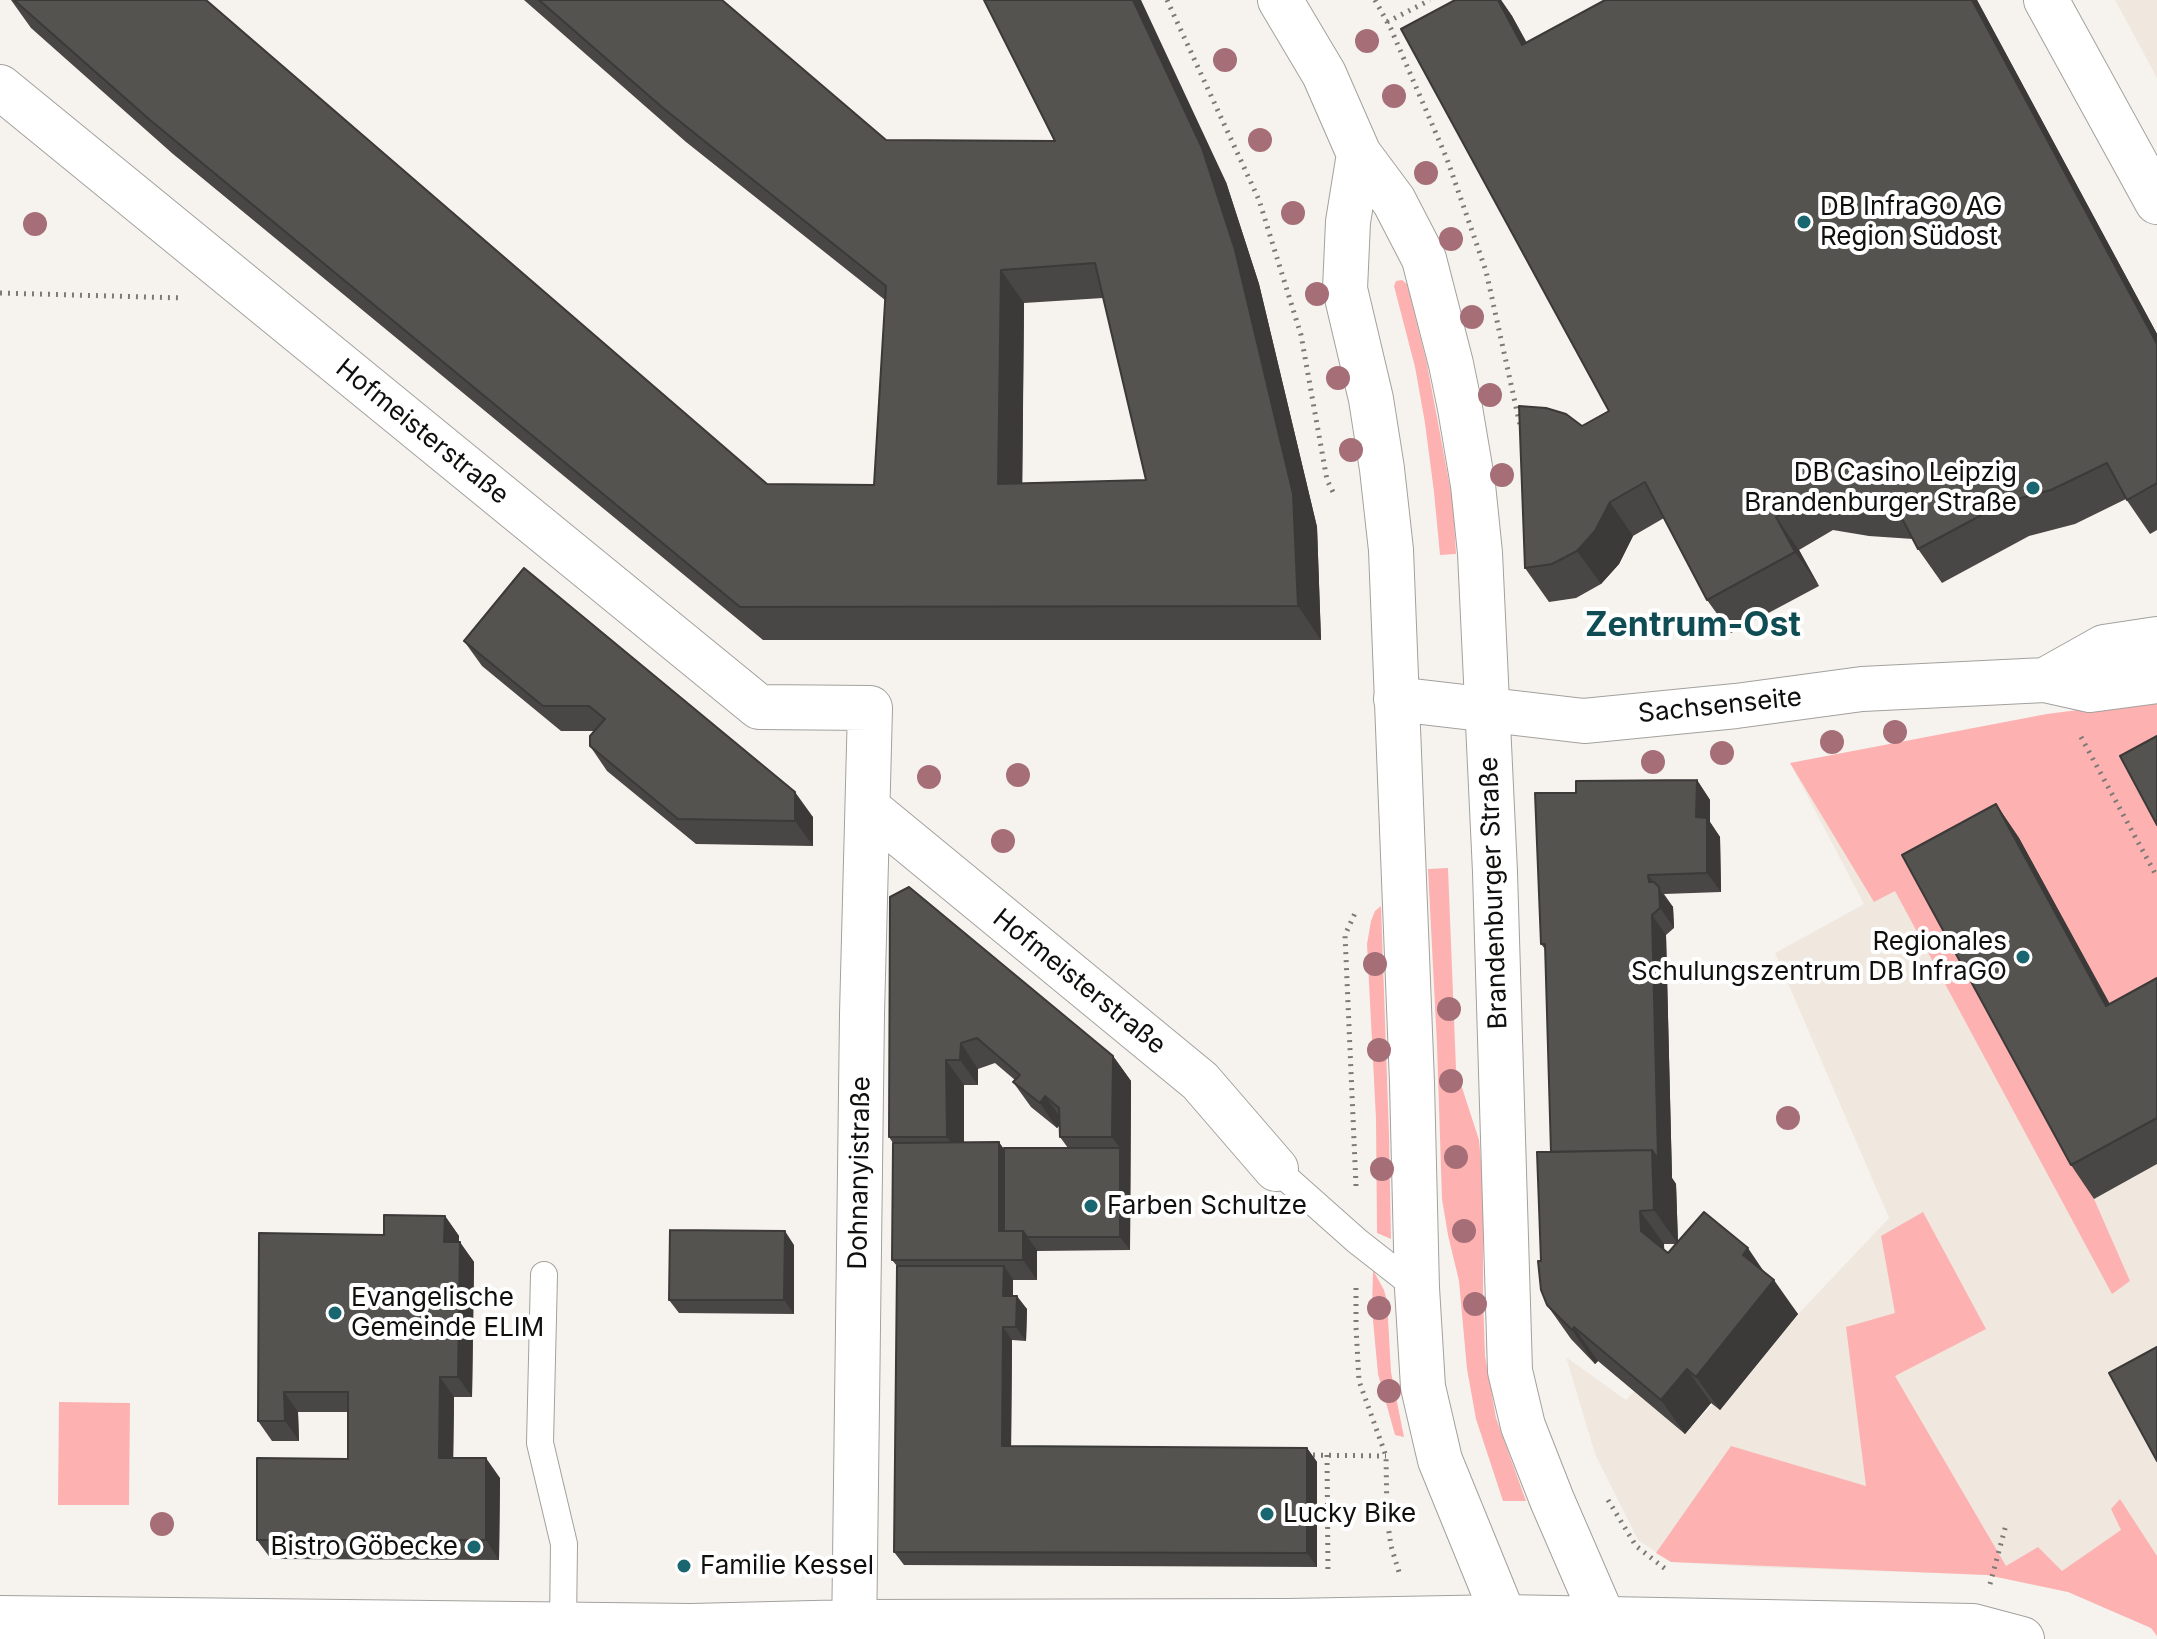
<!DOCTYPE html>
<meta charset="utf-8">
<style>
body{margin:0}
canvas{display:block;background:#f6f3ef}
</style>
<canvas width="2157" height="1639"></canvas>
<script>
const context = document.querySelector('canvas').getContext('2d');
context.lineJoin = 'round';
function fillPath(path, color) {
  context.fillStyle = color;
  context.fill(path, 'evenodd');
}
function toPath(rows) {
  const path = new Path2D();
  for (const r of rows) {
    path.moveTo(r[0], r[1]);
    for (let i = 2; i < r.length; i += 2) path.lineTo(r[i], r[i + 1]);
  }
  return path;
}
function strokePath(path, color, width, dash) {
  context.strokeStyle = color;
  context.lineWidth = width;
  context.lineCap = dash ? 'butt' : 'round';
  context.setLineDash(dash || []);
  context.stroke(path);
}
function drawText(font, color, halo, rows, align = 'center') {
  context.font = font + ' Inter,sans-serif';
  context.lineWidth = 8;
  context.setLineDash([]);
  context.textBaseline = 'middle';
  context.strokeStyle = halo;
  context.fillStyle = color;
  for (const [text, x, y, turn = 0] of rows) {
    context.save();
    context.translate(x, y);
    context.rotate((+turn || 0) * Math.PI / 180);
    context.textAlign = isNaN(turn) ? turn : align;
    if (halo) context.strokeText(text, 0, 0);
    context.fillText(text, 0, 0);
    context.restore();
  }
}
fillPath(toPath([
 [2115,0,2157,0,2157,78],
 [2157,700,2157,1636,2151,1628,2068,1592,1987,1575,1756,1567,1671,1562,1638,1540,1595,1454,1566,1357,1626,1400,1641,1384,1692,1426,1889,1218,1775,953,1864,904,1790,763,2047,714]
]), '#f0e8de');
fillPath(toPath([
 [1402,280,1407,284,1427,364,1453,503,1456,554,1440,555,1434,492,1425,423,1415,367,1394,286,1396,281],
 [2157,700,2157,786,2141,795,2157,824,2157,1025,2129,1040,1925,889,2094,1199,2130,1281,2112,1294,1895,891,1874,902,1790,763,2047,714],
 [1448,868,1456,1069,1479,1140,1483,1184,1483,1298,1485,1356,1496,1418,1526,1501,1503,1501,1476,1419,1467,1369,1459,1281,1448,1235,1442,1199,1437,1045,1428,869],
 [1381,906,1389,1135,1391,1239,1377,1233,1376,1119,1367,944,1371,921,1375,911],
 [1923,1212,1986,1329,1895,1376,2006,1566,2038,1547,2062,1571,2121,1530,2111,1509,2120,1499,2157,1556,2157,1636,2151,1628,2068,1592,1987,1575,1671,1562,1656,1553,1731,1446,1866,1486,1846,1327,1895,1313,1881,1236],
 [1373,1270,1384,1290,1387,1301,1391,1372,1404,1437,1395,1435,1378,1374,1372,1310],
 [59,1402,130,1403,129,1505,58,1505]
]), '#fdb2b1');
const lane = toPath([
 [1276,1169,1357,1241,1417,1288],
 [544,1275,540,1443,564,1544,563,1625]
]);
const street = toPath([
 [2046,0,2157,202],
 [0,87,759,707,870,708,862,1014,854,1639],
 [2045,680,2104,647,2157,639],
 [1396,699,1584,721,1736,706,1862,689,2045,680,2090,690,2157,681],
 [868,808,1200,1081,1276,1169],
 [0,1618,691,1626,854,1622,1288,1621,1504,1617,1973,1626,2022,1639]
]);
const primary = toPath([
 [1280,0,1324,74,1359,154,1394,201,1424,259,1451,364,1460,408,1473,485,1480,553,1495,872,1510,1371,1523,1426,1552,1500,1604,1620,1609,1639],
 [1359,154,1348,222,1345,289,1371,399,1382,469,1391,550,1412,1083,1417,1288,1423,1387,1440,1460,1504,1617,1510,1639]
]);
strokePath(lane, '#a3a19d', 28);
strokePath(street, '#a3a19d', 46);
strokePath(primary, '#a3a19d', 46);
strokePath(toPath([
 [1167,0,1259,200,1301,335,1327,480,1335,496],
 [1375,0,1391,29,1447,159,1486,271,1520,425],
 [1387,22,1430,0],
 [0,293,183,298],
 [2081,737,2157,877],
 [1356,1186,1345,935,1356,911],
 [1356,1288,1356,1327,1359,1381,1386,1456,1387,1518,1391,1546,1399,1572],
 [1305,1455,1386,1456],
 [1327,1455,1328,1574],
 [1608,1500,1636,1546,1668,1571],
 [1990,1584,2006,1525]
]), '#7c7a77', 5, [2, 6]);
strokePath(lane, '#fff', 26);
strokePath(street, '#fff', 44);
strokePath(primary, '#fff', 44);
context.fillStyle = '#a66f78';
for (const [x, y] of [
 [1367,41],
 [1225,60],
 [1394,96],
 [1260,140],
 [1426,173],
 [1293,213],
 [35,224],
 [1451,239],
 [1317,294],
 [1472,317],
 [1338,378],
 [1490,395],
 [1351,450],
 [1502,475],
 [1895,732],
 [1832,742],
 [1722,753],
 [1653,762],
 [1018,775],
 [929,777],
 [1003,841],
 [1375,964],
 [1449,1009],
 [1379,1050],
 [1451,1081],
 [1788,1118],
 [1456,1157],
 [1382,1169],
 [1464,1231],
 [1475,1304],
 [1379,1308],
 [1389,1391],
 [162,1524]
]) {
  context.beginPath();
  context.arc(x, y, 12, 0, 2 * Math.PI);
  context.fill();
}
fillPath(toPath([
 [11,0,206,0,767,484,874,485,885,300,686,142,524,0,722,0,886,140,1226,182,1259,284,1317,527,1321,640,763,640,173,154,31,28],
 [1103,298,1146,480,1022,483,1024,303],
 [1455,0,1501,0,1512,16,1527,43,1605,0,1977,0,2157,334,2157,530,2150,534,2126,499,2075,524,2029,536,1942,583,1918,549,1913,539,1869,536,1833,530,1799,550,1819,586,1731,633,1707,600,1664,518,1633,536,1619,564,1601,584,1576,598,1549,602,1525,568,1582,426,1609,411],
 [464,641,813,817,813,846,696,844,607,771,590,746,594,731,561,731,482,666],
 [1697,780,1710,800,1710,822,1720,837,1721,892,1664,894,1673,907,1674,928,1666,935,1672,1178,1676,1184,1678,1242,1765,1273,1798,1314,1720,1410,1711,1403,1685,1434,1598,1361,1595,1364,1571,1339,1547,1305,1541,1261,1551,1152,1545,949,1541,944,1576,793],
 [1664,1244,1676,1244,1668,1253,1664,1250],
 [1996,804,2019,838,2110,1004,2157,978,2157,1164,2094,1199,2071,1165],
 [909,887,1113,1056,1131,1081,1130,1250,1037,1251,1037,1280,1013,1280,1013,1296,1027,1309,1026,1341,1012,1340,1011,1446,1307,1448,1317,1462,1317,1567,904,1565,894,1552,897,1266,892,1260,893,1143,889,1137],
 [995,1063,1015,1080,1013,1082,1031,1107,1057,1128,1060,1125,1060,1137,1068,1148,1004,1148,964,1142,964,1085,978,1085,978,1069],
 [445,1216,459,1236,459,1242,474,1262,472,1397,454,1397,453,1458,500,1478,499,1560,271,1559,257,1540,348,1459,348,1412,298,1412,299,1441,272,1441,258,1421,384,1235],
 [794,1245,794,1314,679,1313,669,1300]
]), '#484745');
fillPath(toPath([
 [1133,0,1141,0,1226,182,1259,284,1317,527,1321,640,1298,606],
 [1498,0,1501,0,1512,16,1546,79,1522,45],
 [1972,0,1977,0,2157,334,2157,344],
 [1001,270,1024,303,1022,518,998,484],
 [1610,502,1633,536,1619,564,1601,584,1577,551],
 [1776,517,1799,550,1819,586,1795,552],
 [1697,780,1710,800,1710,822,1720,837,1721,892,1707,873,1696,817],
 [795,792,813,817,813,846,795,821],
 [1996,804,2019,838,2129,1040,2106,1006],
 [1648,875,1673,907,1674,928,1660,908,1649,882],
 [1652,915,1666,935,1672,1178,1676,1184,1678,1244,1654,1210,1652,1150],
 [961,1043,978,1069,978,1085,960,1060],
 [1113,1056,1131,1081,1130,1250,1120,1237,1120,1148,1112,1137],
 [946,1060,964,1085,964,1163,947,1137],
 [1045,1096,1063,1121,1057,1128,1040,1103],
 [999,1142,1013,1162,1013,1237,999,1231],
 [1640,1211,1664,1244,1665,1265,1641,1231],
 [445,1216,459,1236,458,1262,444,1242],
 [785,1231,794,1245,794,1314,784,1300],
 [1023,1231,1037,1250,1037,1280,1023,1260],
 [460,1242,474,1262,472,1397,458,1377],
 [1748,1248,1771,1282,1743,1255],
 [1004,1266,1013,1279,1013,1309,1003,1296],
 [1774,1280,1798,1314,1720,1410,1696,1377],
 [1017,1296,1027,1309,1026,1341,1016,1327],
 [1003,1327,1012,1340,1011,1459,1002,1446],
 [1574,1327,1598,1361,1595,1364,1572,1330],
 [1687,1369,1711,1403,1685,1434,1661,1400],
 [440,1377,454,1397,453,1478,439,1458],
 [284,1392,298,1412,299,1441,285,1421],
 [1307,1448,1317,1462,1317,1567,1307,1553],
 [486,1458,500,1478,499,1560,486,1540]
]), '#3b3a38');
const building = toPath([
 [14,0,206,0,767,484,874,485,886,286,663,108,539,0,722,0,886,140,1055,141,984,0,1133,0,1202,148,1235,250,1293,494,1298,606,740,607,150,120,14,0],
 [1095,263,1146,480,998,484,1001,270,1095,263],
 [1455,0,1498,0,1522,45,1605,0,1972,0,2157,344,2157,483,2127,500,2107,463,2051,490,2006,502,1918,549,1895,505,1845,502,1809,496,1776,517,1795,552,1707,600,1645,482,1610,502,1595,531,1577,551,1552,564,1525,568,1519,406,1546,408,1566,414,1582,426,1609,411,1401,29,1455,0],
 [524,568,795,792,795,821,678,819,590,746,590,736,605,719,589,706,543,706,464,641,524,568],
 [2157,736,2157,825,2120,756,2157,736],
 [1697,780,1696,817,1707,818,1707,873,1648,875,1649,882,1654,882,1659,887,1660,908,1652,915,1658,1159,1652,1150,1551,1152,1545,944,1541,944,1535,793,1576,793,1576,781,1697,780],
 [1996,804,2106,1006,2157,978,2157,1118,2071,1165,1902,855,1996,804],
 [909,887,1113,1056,1112,1137,1060,1137,1059,1108,1045,1096,1040,1103,1013,1082,1020,1075,977,1038,961,1043,960,1060,946,1060,947,1137,889,1137,890,897,909,887],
 [999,1142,999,1231,1023,1231,1023,1260,892,1260,893,1143,999,1142],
 [1004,1148,1120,1148,1120,1237,1027,1237,1023,1231,1004,1231,1004,1148],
 [1652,1150,1654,1210,1640,1211,1641,1231,1668,1253,1704,1212,1748,1248,1743,1255,1774,1280,1696,1377,1687,1369,1661,1400,1574,1327,1572,1330,1547,1305,1541,1290,1538,1261,1541,1261,1537,1152,1652,1150],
 [384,1215,445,1216,444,1242,460,1242,458,1377,440,1377,439,1458,486,1458,486,1540,257,1540,257,1458,348,1459,348,1392,284,1392,285,1421,258,1421,259,1233,384,1235,384,1215],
 [670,1230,785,1231,784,1300,669,1300,670,1230],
 [897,1266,1004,1266,1003,1296,1017,1296,1016,1327,1003,1327,1002,1446,1307,1448,1307,1553,894,1552,897,1266],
 [2157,1347,2157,1461,2109,1373,2157,1347]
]);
fillPath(building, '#545350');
strokePath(building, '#3b3a38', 2);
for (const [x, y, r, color] of [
 [1804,222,8,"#1a6670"],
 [2033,488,8,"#1a6670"],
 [2023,957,8,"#1a6670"],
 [1091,1206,8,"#1a6670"],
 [335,1313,8,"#1a6670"],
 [1267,1514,8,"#1a6670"],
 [474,1547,8,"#1a6670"],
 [684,1566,8,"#1a6670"]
]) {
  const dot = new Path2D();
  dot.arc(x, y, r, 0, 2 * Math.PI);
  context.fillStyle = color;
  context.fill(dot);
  strokePath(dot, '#fff', 3);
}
drawText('26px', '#100f0e', '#fff', [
 ["DB InfraGO AG",1820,207],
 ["Region Südost",1820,237],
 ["DB Casino Leipzig",2017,473,"right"],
 ["Brandenburger Straße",2017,503,"right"],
 ["Regionales",2007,942,"right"],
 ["Schulungszentrum DB InfraGO",2007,972,"right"],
 ["Farben Schultze",1107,1206],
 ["Evangelische",351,1298],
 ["Gemeinde ELIM",351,1328],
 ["Lucky Bike",1283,1514],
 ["Bistro Göbecke",458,1547,"right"],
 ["Familie Kessel",700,1566]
], 'left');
drawText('26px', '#100f0e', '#fff', [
 ["Hofmeisterstraße",422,432,39],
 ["Sachsenseite",1720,706,-6],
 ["Brandenburger Straße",1494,893,-92],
 ["Hofmeisterstraße",1079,982,39],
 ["Dohnanyistraße",860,1173,-89]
]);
drawText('bold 34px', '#0f4c54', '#fff', [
 ["Zentrum-Ost",1693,626]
]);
</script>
